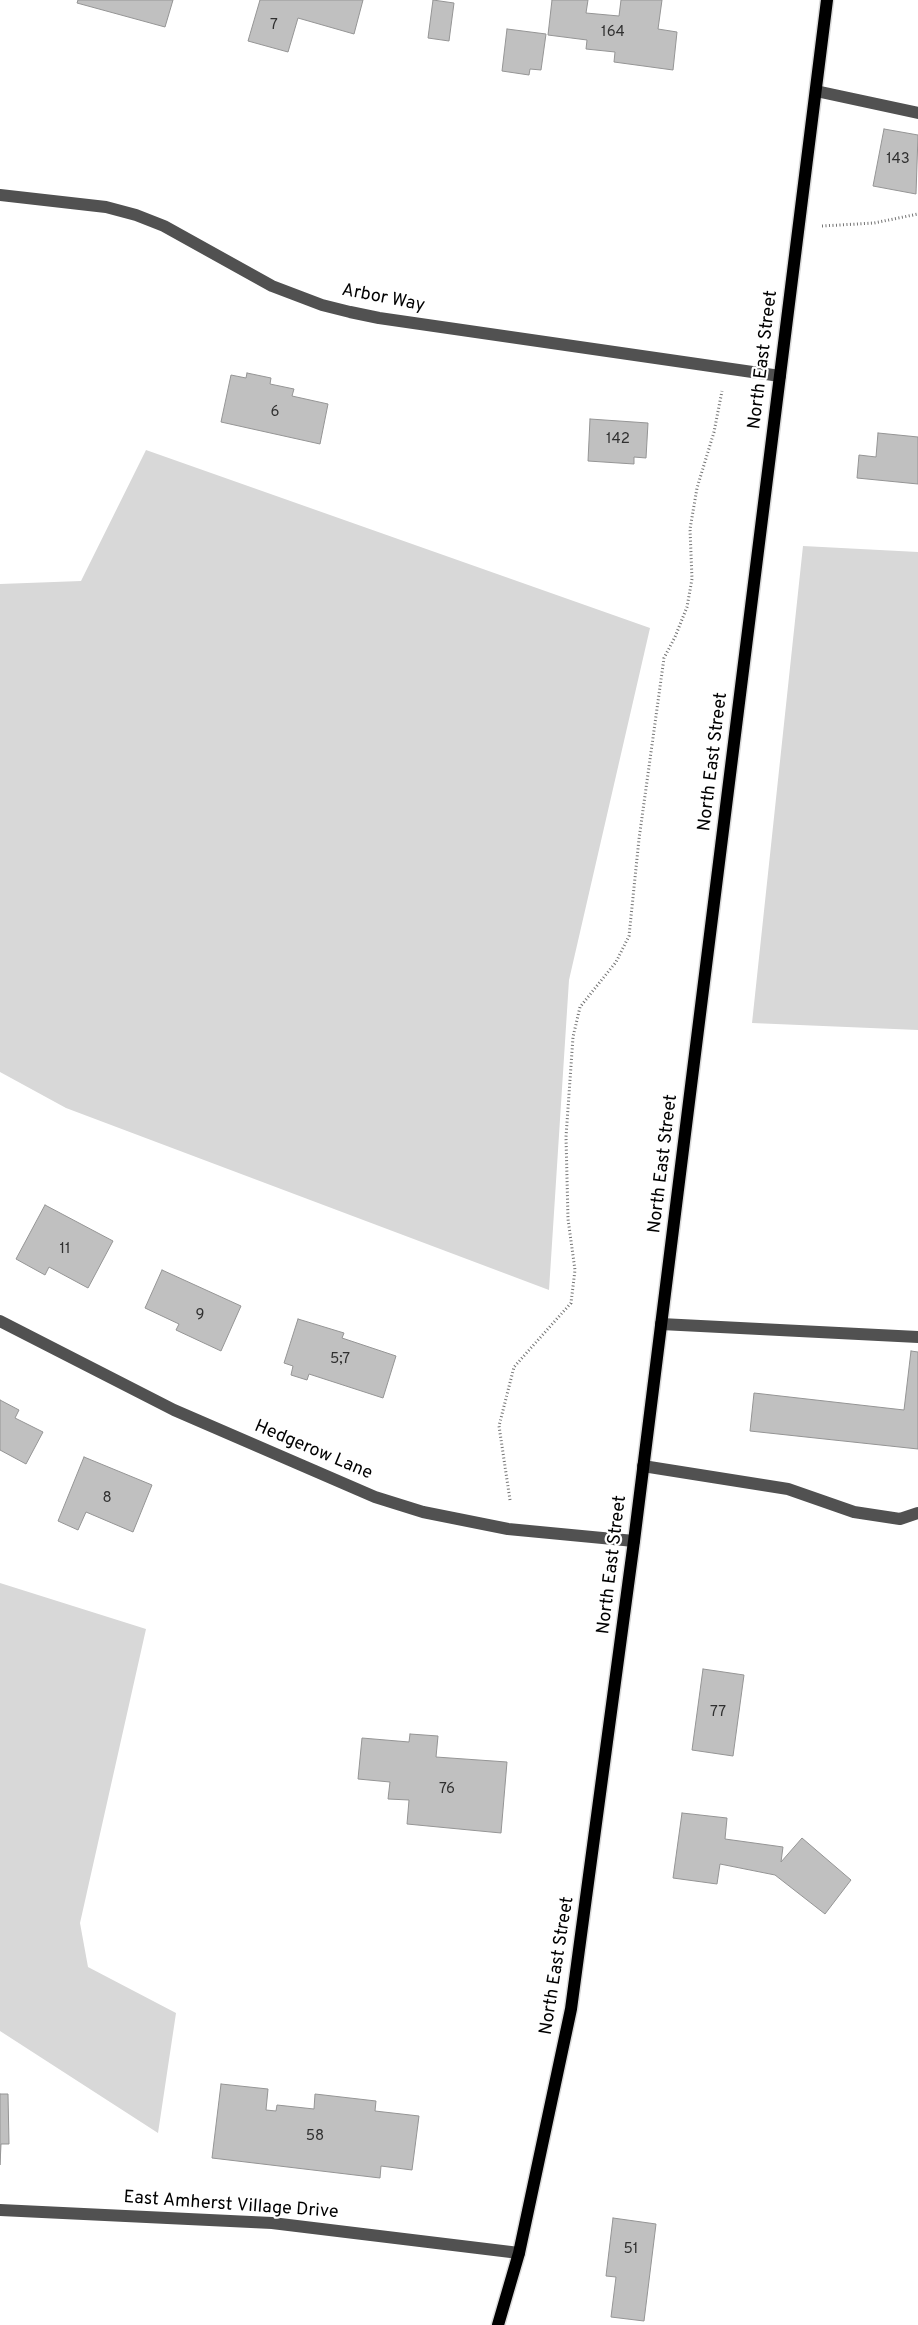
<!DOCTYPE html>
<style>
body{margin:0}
canvas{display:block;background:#fff}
</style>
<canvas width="918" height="2325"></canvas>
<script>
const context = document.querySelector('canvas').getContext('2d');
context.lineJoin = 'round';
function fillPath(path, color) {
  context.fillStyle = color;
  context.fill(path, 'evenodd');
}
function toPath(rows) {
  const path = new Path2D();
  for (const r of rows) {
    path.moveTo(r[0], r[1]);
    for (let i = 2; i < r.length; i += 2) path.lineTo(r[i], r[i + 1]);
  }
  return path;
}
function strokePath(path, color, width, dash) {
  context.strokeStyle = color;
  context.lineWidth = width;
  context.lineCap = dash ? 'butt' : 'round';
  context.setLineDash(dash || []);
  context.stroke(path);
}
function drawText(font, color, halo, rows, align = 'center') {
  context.font = font + ' Overpass,sans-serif';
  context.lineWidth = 4.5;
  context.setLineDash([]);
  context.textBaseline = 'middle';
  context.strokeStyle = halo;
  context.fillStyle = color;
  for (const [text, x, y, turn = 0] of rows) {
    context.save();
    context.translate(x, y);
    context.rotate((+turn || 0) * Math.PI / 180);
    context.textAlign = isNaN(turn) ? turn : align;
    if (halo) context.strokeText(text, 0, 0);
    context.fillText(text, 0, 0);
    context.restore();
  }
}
fillPath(toPath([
 [146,450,650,628,569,980,549,1290,66,1108,0,1072,0,584,81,581],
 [803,546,918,552,918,1030,752,1023],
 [0,1583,146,1629,80,1923,88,1967,176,2013,158,2133,0,2031]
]), '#d8d8d8');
const building = toPath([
 [78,0,173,0,165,27,77,3,78,0],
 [260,0,363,0,354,34,298,18,288,52,248,41,260,0],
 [433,0,454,3,449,41,428,38,433,0],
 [552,0,588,0,586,13,619,16,621,0,662,0,658,29,677,32,673,70,614,62,615,52,586,49,587,40,548,35,552,0],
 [507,29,546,34,541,70,530,69,529,75,502,71,507,29],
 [884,129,918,135,916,194,873,186,884,129],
 [247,373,271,378,270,384,294,389,292,396,328,404,320,444,221,422,231,375,246,378,247,373],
 [590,419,648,423,646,458,634,457,634,464,588,461,590,419],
 [878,433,918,437,918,484,857,478,859,455,876,457,878,433],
 [45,1205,113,1241,88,1288,49,1267,45,1275,16,1259,45,1205],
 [162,1270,241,1306,221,1351,176,1330,179,1324,145,1308,162,1270],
 [298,1319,344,1333,342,1338,396,1356,383,1398,309,1374,307,1380,291,1375,293,1366,284,1363,298,1319],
 [911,1351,918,1352,918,1449,750,1431,754,1393,904,1410,911,1351],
 [0,1400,19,1410,15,1418,43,1432,26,1464,0,1450,0,1400],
 [84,1457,152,1485,133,1532,86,1512,78,1530,58,1521,84,1457],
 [703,1669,744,1675,733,1756,692,1750,703,1669],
 [410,1734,438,1736,436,1757,507,1762,501,1833,407,1824,409,1800,388,1799,390,1782,358,1779,362,1738,409,1742,410,1734],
 [682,1813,727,1818,725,1839,783,1847,781,1862,802,1838,851,1880,825,1914,775,1875,720,1864,717,1884,673,1878,682,1813],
 [221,2084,268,2089,266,2110,276,2111,277,2105,314,2109,315,2094,376,2101,375,2111,419,2116,412,2170,381,2166,380,2178,212,2158,221,2084],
 [0,2094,8,2094,9,2144,1,2144,0,2165,0,2094],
 [613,2218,656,2224,644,2321,611,2317,616,2277,606,2276,613,2218]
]);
fillPath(building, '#c0c0c0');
strokePath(building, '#959595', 1);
const major = toPath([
 [498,2325,519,2253,571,2009,634,1541,827,0]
]);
strokePath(major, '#dbdbdb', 15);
strokePath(toPath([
 [822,226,874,223,918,214],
 [510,1500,499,1426,514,1367,571,1303,575,1270,568,1219,566,1137,573,1037,580,1007,616,962,629,936,639,839,664,658,675,637,687,607,692,579,690,529,697,488,714,432,722,391]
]), '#737373', 3, [1, 2.5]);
strokePath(toPath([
 [816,91,918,113],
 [0,195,106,207,136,215,164,226,272,286,322,305,350,312,379,318,780,376],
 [0,1321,174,1410,375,1497,423,1512,508,1529,634,1541],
 [661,1324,918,1337],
 [643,1466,788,1489,854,1512,900,1519,918,1513],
 [0,2210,272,2223,519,2253]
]), '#515151', 12);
strokePath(major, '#000', 12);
drawText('15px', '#303030', null, [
 ["7",274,26],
 ["164",613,33],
 ["143",898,160],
 ["6",275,413],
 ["142",618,440],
 ["11",65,1250],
 ["9",200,1316],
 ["5;7",340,1360],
 ["8",107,1499],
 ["77",718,1713],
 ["76",447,1790],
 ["58",315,2137],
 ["51",631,2250]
]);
drawText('18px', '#000', '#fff', [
 ["Arbor Way",383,299,11],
 ["North East Street",764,360,-83],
 ["North East Street",714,762,-83],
 ["North East Street",664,1164,-83],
 ["Hedgerow Lane",313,1451,23],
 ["North East Street",613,1565,-83],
 ["North East Street",558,1966,-81],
 ["East Amherst Village Drive",231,2206,4]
]);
</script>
